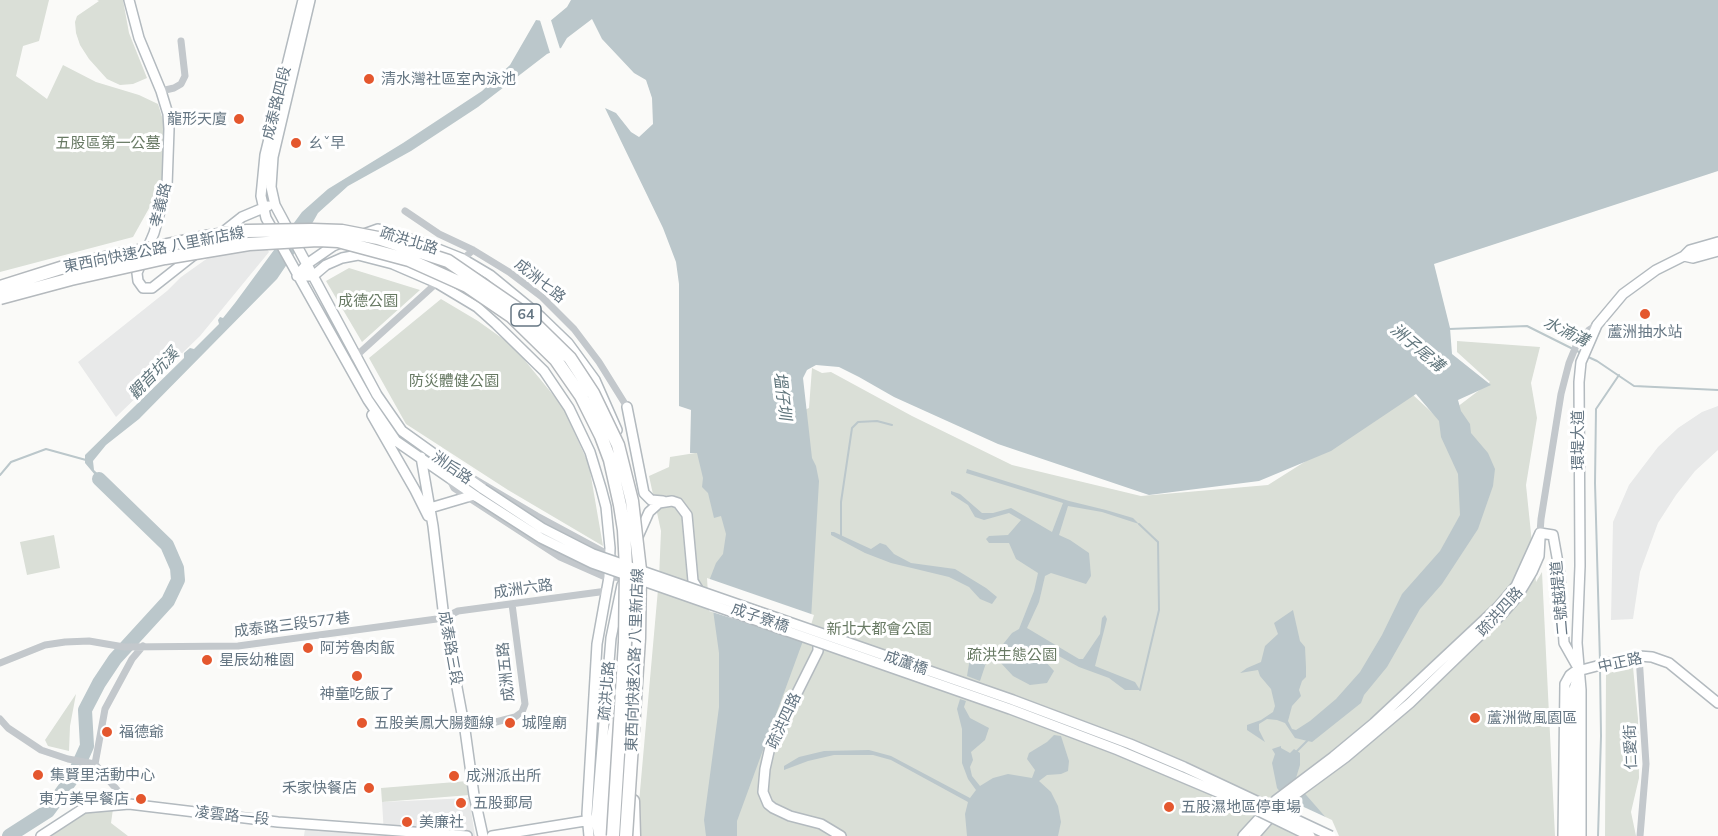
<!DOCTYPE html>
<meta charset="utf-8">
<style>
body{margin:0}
canvas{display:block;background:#fafaf8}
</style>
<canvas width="1718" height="836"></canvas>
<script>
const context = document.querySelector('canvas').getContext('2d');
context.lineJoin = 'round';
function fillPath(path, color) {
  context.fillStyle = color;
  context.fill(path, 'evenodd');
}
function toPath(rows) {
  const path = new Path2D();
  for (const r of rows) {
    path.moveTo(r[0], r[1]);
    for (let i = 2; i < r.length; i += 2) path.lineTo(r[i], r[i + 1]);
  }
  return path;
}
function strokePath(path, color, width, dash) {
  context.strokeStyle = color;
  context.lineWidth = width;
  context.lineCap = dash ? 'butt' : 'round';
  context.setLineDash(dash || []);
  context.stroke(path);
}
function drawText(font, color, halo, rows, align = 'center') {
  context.font = font + ' Mulish,"Noto Sans TC",sans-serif';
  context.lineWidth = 6;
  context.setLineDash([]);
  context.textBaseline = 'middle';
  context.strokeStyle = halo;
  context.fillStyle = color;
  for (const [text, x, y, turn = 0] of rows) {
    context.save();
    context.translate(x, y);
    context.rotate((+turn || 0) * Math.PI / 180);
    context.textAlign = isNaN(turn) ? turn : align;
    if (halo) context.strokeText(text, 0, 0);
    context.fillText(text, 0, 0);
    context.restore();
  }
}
fillPath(toPath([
 [253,226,269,252,200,336,116,417,78,362,167,291,181,277],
 [1718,406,1718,450,1695,471,1676,495,1658,523,1640,572,1633,619,1611,620,1613,522,1629,485,1658,447,1678,428,1702,412],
 [469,798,475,836,304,836,305,829,384,834,382,802]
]), '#e8e9e9');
fillPath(toPath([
 [0,0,49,0,39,41,23,46,16,76,47,99,63,65,96,82,139,95,158,104,164,123,162,185,133,237,0,272],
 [97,0,123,0,129,33,147,78,133,84,120,85,107,79,89,59,80,45,76,33,75,22,77,16,99,1],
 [349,268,420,290,362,342,326,281],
 [441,299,478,321,513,346,563,407,589,465,603,546,508,490,406,424,369,358],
 [1457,341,1540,347,1531,383,1537,418,1526,485,1536,582,1542,572,1555,836,636,836,659,578,661,531,649,476,669,467,670,457,708,451,809,408,812,368,822,373,831,372,912,416,1012,465,1141,496,1268,485,1412,394,1440,420,1490,382,1457,352],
 [54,535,60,568,27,575,20,542],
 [1633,667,1638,719,1639,778,1631,812,1636,836,1605,836,1606,674,1622,669],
 [76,694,70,726,69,751,48,746,45,740],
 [468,781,470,795,382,802,381,788],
 [113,809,111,823,128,836,52,836,80,813]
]), '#dadfd7');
fillPath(toPath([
 [571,0,1718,0,1718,171,1434,264,1450,328,1452,354,1491,385,1458,400,1461,411,1470,424,1471,433,1488,453,1495,469,1493,486,1478,529,1442,584,1420,609,1387,667,1364,695,1361,703,1312,742,1295,738,1285,723,1277,720,1267,719,1259,724,1259,730,1265,742,1247,730,1247,725,1261,720,1273,712,1275,706,1271,689,1260,676,1258,670,1240,673,1247,668,1261,662,1265,646,1278,634,1274,623,1293,610,1300,641,1305,647,1306,667,1306,677,1302,681,1299,690,1301,696,1292,706,1288,721,1292,729,1296,730,1310,721,1336,699,1360,672,1382,635,1402,594,1440,551,1460,515,1458,474,1441,437,1439,421,1416,394,1331,451,1259,481,1149,495,998,444,894,397,859,377,839,367,816,365,807,370,803,378,812,458,816,466,819,481,811,619,737,821,737,836,706,836,704,820,719,707,719,653,709,581,716,563,723,554,726,534,721,516,714,518,708,493,702,487,703,478,697,453,690,453,691,410,679,406,679,284,676,262,663,228,605,108,616,113,631,132,639,137,653,124,652,98,646,80,634,73,602,39,592,19,567,38,561,48,547,54,478,107,411,151,348,186,318,213,300,245,277,279,139,419,106,445,93,461,94,470,113,488,111,494,85,463,85,455,184,358,184,353,190,348,194,349,219,324,218,320,220,317,223,318,235,303,302,212,328,189,403,143,482,91,510,65,536,20,549,22,567,7],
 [967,469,1069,501,1106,510,1133,518,1139,524,1102,512,1068,506,1059,535,1070,540,1089,553,1091,576,1086,584,1051,573,1045,576,1039,602,1027,628,1079,659,1083,659,1100,634,1102,618,1105,615,1107,619,1095,666,1135,682,1140,690,1125,690,1109,678,1079,667,1046,649,1041,650,1044,660,1054,671,1047,683,1030,685,1013,676,1000,662,1000,648,1012,633,1019,629,1034,591,1038,573,1016,559,1009,543,989,543,986,539,989,536,1008,535,1021,520,1009,513,984,520,975,517,968,505,951,494,951,491,960,494,982,513,993,513,1011,508,1052,532,1063,503,966,473],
 [831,532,834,532,871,549,880,543,886,545,894,554,911,563,955,569,986,588,997,597,992,604,980,599,969,587,949,577,891,563,865,553,831,535],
 [979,646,988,647,990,651,980,681,967,676,970,658],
 [960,699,966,701,964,707,970,718,989,728,985,740,971,752,973,760,970,767,972,776,980,786,993,778,1008,774,1032,778,1035,770,1027,759,1029,753,1047,742,1054,735,1061,736,1069,761,1068,771,1061,774,1047,775,1039,781,1051,792,1058,806,1061,822,1058,836,967,836,965,814,968,802,891,760,873,755,834,755,808,761,784,770,784,766,799,757,824,751,869,750,891,756,970,798,976,790,968,779,962,763,962,729,957,709],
 [1281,746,1281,748,1290,753,1294,749,1300,753,1300,765,1296,778,1300,788,1328,820,1293,808,1277,788,1272,763,1275,754,1272,749]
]), '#bbc7cb');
fillPath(toPath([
 [539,17,548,19,550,17,561,52,551,56],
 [707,578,814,615,806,642,709,611],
 [1280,796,1332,820,1339,836,1318,836,1310,822,1291,810]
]), '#fafaf8');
strokePath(toPath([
 [1449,329,1527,326,1581,353],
 [1586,356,1597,361,1634,386,1718,390],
 [0,475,11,462,46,449,86,460],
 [1139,524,1158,542,1159,610,1140,690],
 [841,536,841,502,852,428,858,422,877,421,892,425],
 [1600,662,1595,483,1596,409,1619,375],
 [1296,752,1309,739],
 [1598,836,1601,736,1600,668]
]), '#bbc7cb', 2);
strokePath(toPath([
 [9,836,48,811,73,777,87,746,85,710,99,683,115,659,168,601,178,580,177,568,167,545,99,479]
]), '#bbc7cb', 14);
const secondary = toPath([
 [129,0,139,38,161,91,168,114,169,129,167,186,154,233,137,273,138,281,143,288,152,288,242,217,268,206],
 [303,0,265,155,261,196,266,218,368,400,396,441,477,497],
 [310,0,273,157,271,187,275,205,377,395,402,431,483,489],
 [364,234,378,229,428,245,463,259,490,275,541,317,568,343,595,380,617,430],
 [1684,256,1693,258,1718,251],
 [297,276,307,264,333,246,343,242],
 [297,276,313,276,326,265,342,258,358,255,393,264,437,283,477,307,496,324,544,371,569,408,590,452,601,488,606,507,610,548,609,577,597,644,587,814,589,836],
 [627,407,644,493,651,500,663,501],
 [372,415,415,490,428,516],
 [421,457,433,526,444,618,465,730,474,795,483,836],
 [430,508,474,495],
 [1540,533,1553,535,1560,574,1564,643,1577,666],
 [627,561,649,512,659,503,672,501,678,503,687,515,693,581,701,594],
 [814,637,818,642,818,651,770,747,765,769,763,792,768,804,773,808,790,816,821,824,841,836],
 [41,836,84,808,129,804,278,822,467,836],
 [492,836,591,820],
 [599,836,596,820,611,638,622,585],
 [1243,836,1276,800,1333,757,1374,723,1498,607,1516,586,1540,533],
 [1254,836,1282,804,1346,757,1410,703,1503,613,1517,597,1532,572,1539,556,1540,538],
 [1563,836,1565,684,1570,675,1574,672,1612,662,1639,656,1652,657,1669,663,1718,703],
 [1572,836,1573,692,1578,676],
 [1581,836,1581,690,1577,643,1580,566,1579,382,1581,362,1597,325,1623,294,1656,270,1684,256,1690,250,1718,242]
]);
const highway = toPath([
 [633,801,634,836],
 [602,836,610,749,616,723]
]);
strokePath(secondary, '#b3babf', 12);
strokePath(highway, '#b4b9bd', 15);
strokePath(toPath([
 [161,91,174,88,181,84,185,76,181,41],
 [405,211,439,234,473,250,509,272,542,297,574,329,599,362,627,407],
 [355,357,473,250],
 [471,477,537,516,613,557],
 [449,478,454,488,560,557,603,576,623,578],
 [1540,533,1541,519,1561,394,1569,363,1576,346,1589,330,1597,325],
 [1639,656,1646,764,1640,836],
 [0,663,45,645,65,642,89,641,124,647,238,646,444,618,458,611,607,591],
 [0,719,8,728,41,750,68,759,95,764],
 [465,730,515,717,522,712,525,704,512,604],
 [95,764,105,709,132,659,143,646],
 [95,764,129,804]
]), '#c3c8cc', 7);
strokePath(secondary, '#fff', 9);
strokePath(highway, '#fff', 12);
const secondaryBridge = toPath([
 [483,489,542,528,593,554,1013,700,1130,744,1184,767,1331,836],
 [477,497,541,538,592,563,1010,709,1118,750,1234,799,1310,836]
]);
const highwayBridge = toPath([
 [0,287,67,266,205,237,247,231,312,230,342,231,378,238,448,261,525,314,570,358,593,393,618,445,632,501,640,570,639,638,626,836],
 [0,298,71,279,165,258,249,244,318,240,338,241,409,260,467,286,511,316,556,360,581,396,601,436,610,460,620,505,624,530,626,568,625,642,613,836]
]);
strokePath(secondaryBridge, '#b3babf', 12, []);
strokePath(highwayBridge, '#b4b9bd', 15, []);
strokePath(secondaryBridge, '#fff', 9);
strokePath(highwayBridge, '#fff', 12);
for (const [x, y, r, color] of [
 [369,79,6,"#e4572e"],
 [239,119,6,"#e4572e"],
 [296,143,6,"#e4572e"],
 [1645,314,6,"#e4572e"],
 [308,648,6,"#e4572e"],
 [207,660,6,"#e4572e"],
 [357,676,6,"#e4572e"],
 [1475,718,6,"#e4572e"],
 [362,723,6,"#e4572e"],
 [510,723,6,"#e4572e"],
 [107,732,6,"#e4572e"],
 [38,775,6,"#e4572e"],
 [454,776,6,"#e4572e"],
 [369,788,6,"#e4572e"],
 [141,799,6,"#e4572e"],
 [461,803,6,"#e4572e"],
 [1169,807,6,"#e4572e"],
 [407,822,6,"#e4572e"]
]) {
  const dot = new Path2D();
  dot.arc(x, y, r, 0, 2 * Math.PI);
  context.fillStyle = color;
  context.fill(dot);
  strokePath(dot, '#fff', 2);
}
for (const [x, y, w] of [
 [526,315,30]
]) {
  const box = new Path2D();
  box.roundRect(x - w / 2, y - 11, w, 22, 4.5);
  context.fillStyle = '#fff';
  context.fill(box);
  strokePath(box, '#657683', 1.5);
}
drawText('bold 14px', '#657683', null, [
 ["64",526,315]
]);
drawText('15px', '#657683', '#fff', [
 ["清水灣社區室內泳池",381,79],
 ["龍形天廈",227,119,"right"],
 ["ㄠˇ早",308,143],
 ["蘆洲抽水站",1645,332,"center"],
 ["阿芳魯肉飯",320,648],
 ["星辰幼稚園",219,660],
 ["神童吃飯了",357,694,"center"],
 ["蘆洲微風園區",1487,718],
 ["五股美鳳大腸麵線",374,723],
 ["城隍廟",522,723],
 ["福德爺",119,732],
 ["集賢里活動中心",50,775],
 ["成洲派出所",466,776],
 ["禾家快餐店",357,788,"right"],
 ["東方美早餐店",129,799,"right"],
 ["五股郵局",473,803],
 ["五股濕地區停車場",1181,807],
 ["美廉社",419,822]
], 'left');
drawText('15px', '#657683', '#fff', [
 ["成泰路四段",277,103,-76],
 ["孝義路",161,205,-76],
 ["疏洪北路",409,241,17],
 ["東西向快速公路 八里新店線",154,250,-11],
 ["成洲七路",540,281,39],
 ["環堤大道",1578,440,-90],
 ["洲后路",452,468,35],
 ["成洲六路",523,589,-8],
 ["二號越提道",1560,598,-95],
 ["疏洪四路",1500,612,-48],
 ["成子寮橋",760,618,19],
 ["成泰路三段577巷",292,625,-7],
 ["成泰路三段",450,648,80],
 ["東西向快速公路 八里新店線",635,660,-88],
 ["成蘆橋",906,663,19],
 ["中正路",1620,663,-12],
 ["成洲五路",506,672,-96],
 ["疏洪北路",607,691,-85],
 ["疏洪四路",784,721,-65],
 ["仁愛街",1631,747,-92],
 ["凌雲路一段",232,816,6]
]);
drawText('15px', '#687a64', '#fff', [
 ["五股區第一公墓",108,143],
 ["成德公園",368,301],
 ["防災體健公園",454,381],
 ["新北大都會公園",879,629],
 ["疏洪生態公園",1012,655]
]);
drawText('italic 16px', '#60757c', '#fff', [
 ["水湳溝",1566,332,26],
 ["洲子尾溝",1417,348,40],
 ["觀音坑溪",154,374,-46],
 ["塭仔圳",782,396,83]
]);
</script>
